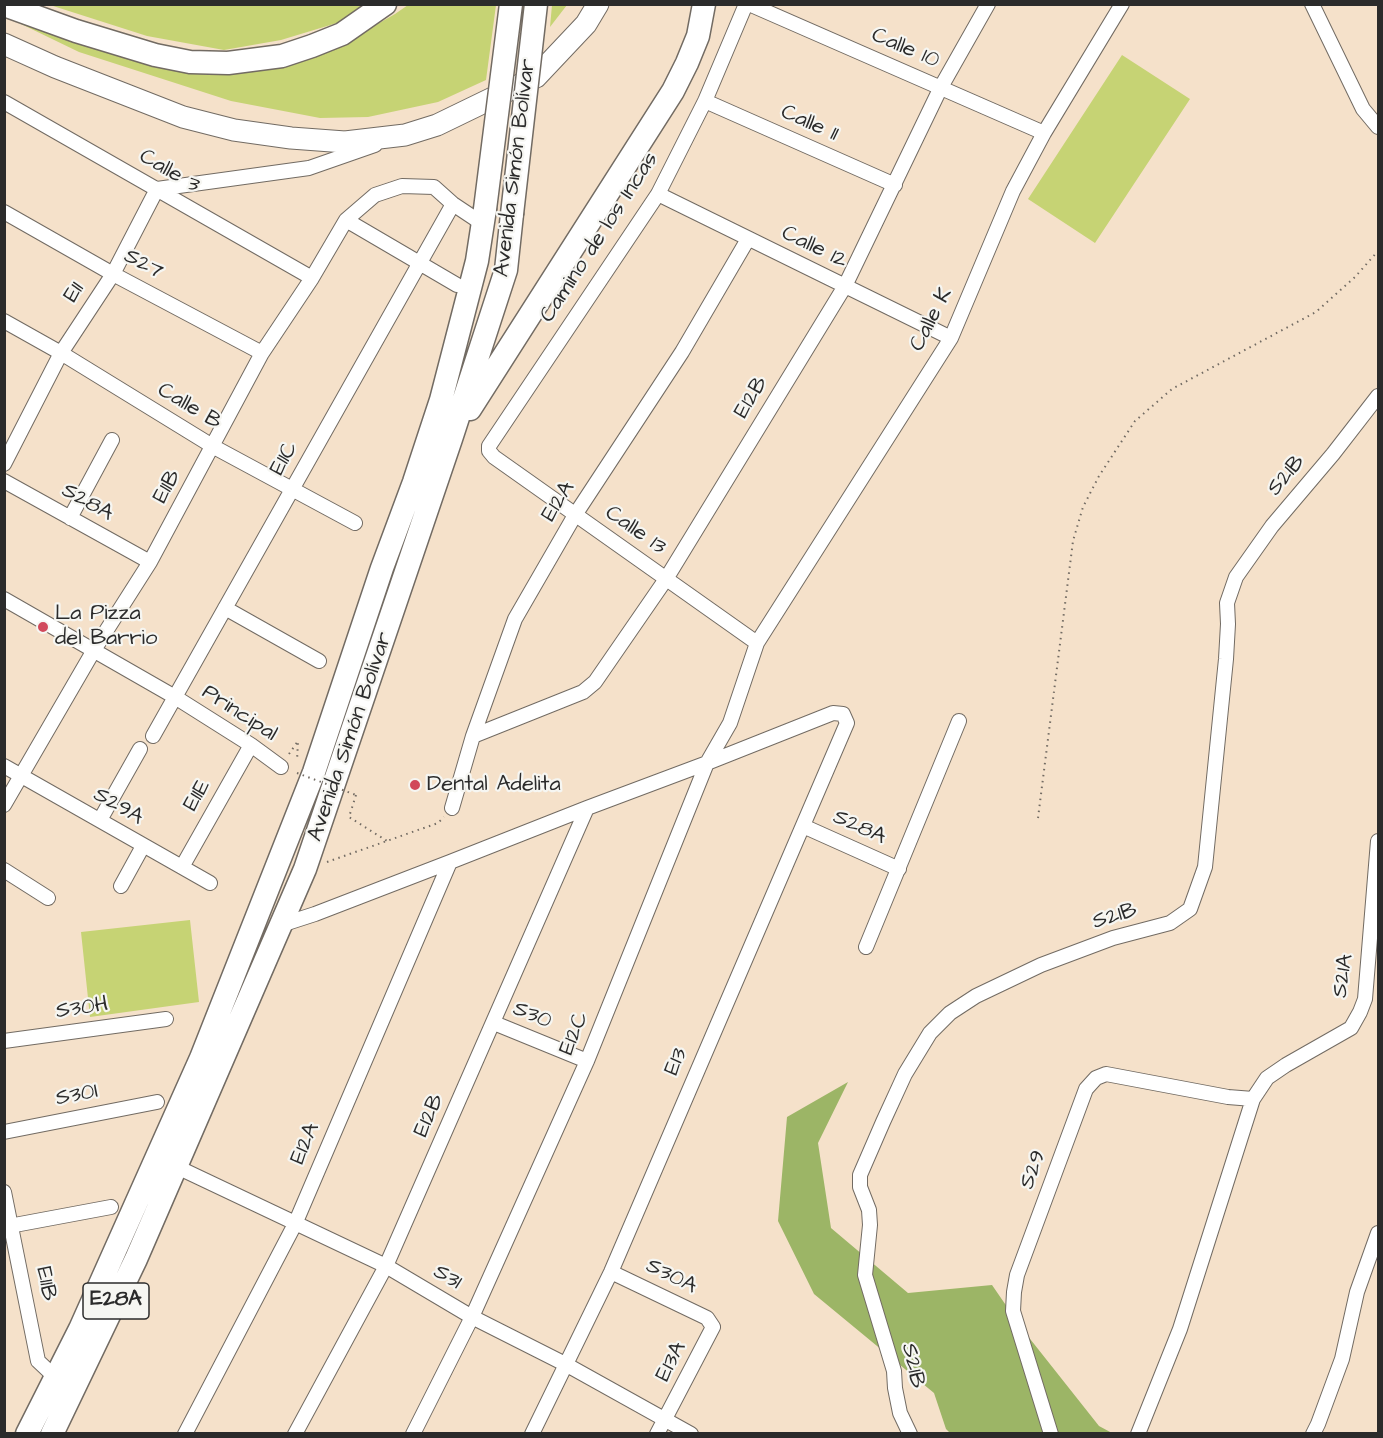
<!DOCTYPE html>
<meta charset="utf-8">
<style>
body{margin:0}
#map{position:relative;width:1383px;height:1438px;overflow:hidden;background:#f5e1ca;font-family:"Architects Daughter",sans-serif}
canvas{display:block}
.frame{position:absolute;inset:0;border:6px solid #2b2b2b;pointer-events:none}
</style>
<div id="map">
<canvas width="1383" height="1438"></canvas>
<div class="frame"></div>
</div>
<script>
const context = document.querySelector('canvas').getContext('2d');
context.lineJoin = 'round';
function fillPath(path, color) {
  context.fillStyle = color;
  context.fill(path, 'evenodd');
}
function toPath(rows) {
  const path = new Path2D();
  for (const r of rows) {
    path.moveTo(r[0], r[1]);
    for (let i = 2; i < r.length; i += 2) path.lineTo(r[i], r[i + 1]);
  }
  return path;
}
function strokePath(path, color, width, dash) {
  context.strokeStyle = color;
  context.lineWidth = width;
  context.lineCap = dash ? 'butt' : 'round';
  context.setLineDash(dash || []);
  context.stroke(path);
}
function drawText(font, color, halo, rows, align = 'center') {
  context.font = font + ' "Architects Daughter",sans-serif';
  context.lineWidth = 4.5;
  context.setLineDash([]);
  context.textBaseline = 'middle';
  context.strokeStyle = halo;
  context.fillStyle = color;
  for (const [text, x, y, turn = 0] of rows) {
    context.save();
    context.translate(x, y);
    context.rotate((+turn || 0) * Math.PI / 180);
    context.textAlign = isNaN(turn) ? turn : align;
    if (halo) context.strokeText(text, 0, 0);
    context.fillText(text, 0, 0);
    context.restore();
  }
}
fillPath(toPath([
 [50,5,365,5,337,23,281,40,224,50,147,36],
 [408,5,496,5,486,80,438,102,368,117,320,118,231,101,79,52,19,23,192,71,332,50,395,14],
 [552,5,567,5,550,27],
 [1122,55,1190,99,1095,243,1028,199],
 [190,920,199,1002,90,1017,81,932]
]), '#c6d374');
fillPath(toPath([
 [848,1082,818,1143,831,1228,908,1293,992,1285,1023,1330,1099,1426,1112,1433,950,1433,946,1429,934,1393,814,1294,778,1221,787,1117]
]), '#9cb566');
const minor = toPath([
 [746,4,705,101,658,194,489,446,489,451,494,457,757,643],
 [749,4,1044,133],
 [1312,4,1363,109,1378,127],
 [705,101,895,185],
 [4,102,312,278],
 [658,194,951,338],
 [4,212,113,274,262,353],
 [346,220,457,285],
 [4,321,61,353,214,447,355,523],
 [4,464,61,353,113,274,157,189,309,168,375,145],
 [4,481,150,562],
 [70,518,112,440],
 [4,599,175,697,251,745,281,767],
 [225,608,319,661],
 [153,736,453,204],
 [473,736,583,692,595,682,666,579,845,286,941,87,988,4],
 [4,766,210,883],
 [4,805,94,650,150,562,262,353,312,278,346,220,375,195,402,186,434,187,453,204,483,224],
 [452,808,473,736,515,619,575,515,682,352,748,239],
 [100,820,140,749],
 [803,826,899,869],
 [182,867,251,745],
 [4,870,48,898],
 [121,886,143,846],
 [281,925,315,914,450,862,587,808,707,763,833,713,843,714,847,723,611,1272,532,1434],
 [866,947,959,721],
 [494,1023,587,1061],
 [4,1041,166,1019],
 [4,1132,157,1102],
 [177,1167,386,1266,472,1317,567,1365,691,1434],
 [4,1192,38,1361,56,1378],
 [4,1227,111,1207],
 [611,1272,707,1318,713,1327,657,1434],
 [185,1434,295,1224,450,862],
 [295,1434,386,1266,587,808],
 [413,1434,472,1317,587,1061,707,763,730,723,757,643,951,338,1013,191,1044,133,1122,4],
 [910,1434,900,1413,895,1388,894,1371,865,1275,870,1225,869,1210,860,1187,860,1175,883,1122,905,1074,930,1033,950,1013,976,996,1041,965,1113,938,1170,923,1190,909,1205,867,1226,659,1228,624,1227,603,1236,577,1272,526,1333,454,1378,396],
 [1051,1434,1013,1311,1014,1292,1017,1275,1086,1089,1096,1078,1106,1074,1228,1097,1253,1099],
 [1138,1434,1180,1329,1253,1099,1267,1078,1286,1065,1351,1028,1360,1012,1365,999,1378,841],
 [1313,1434,1318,1424,1342,1359,1357,1292,1378,1233]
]);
const primary = toPath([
 [4,44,55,67,183,117,234,130,291,138,345,142,405,135,437,125,536,77,586,24,598,4]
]);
const trunk = toPath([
 [4,5,76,31,155,55,190,62,228,63,282,56,312,46,342,34,385,4],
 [470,409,673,91,687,63,698,36,704,4],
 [27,1434,80,1329,201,1058,314,772,382,568,414,482,441,400,477,261,485,209],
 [52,1434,136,1259,305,869,451,439,506,270,512,214]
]);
strokePath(minor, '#726b63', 16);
strokePath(primary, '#726b63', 23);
strokePath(trunk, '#726b63', 25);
strokePath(toPath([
 [289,754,298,741,297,761],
 [356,795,349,817,387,841],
 [1038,818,1073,541,1083,507,1099,476,1135,421,1172,389,1316,312,1355,277,1378,251],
 [327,862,438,823,444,817]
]), '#726b63', 2, [1.5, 4.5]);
strokePath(minor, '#fff', 14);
strokePath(primary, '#fff', 21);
strokePath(trunk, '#fff', 22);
const trunkBridge = toPath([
 [485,209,511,4],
 [512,214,536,4]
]);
strokePath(trunkBridge, '#726b63', 25, []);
strokePath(toPath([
 [297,773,356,795]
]), '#726b63', 2, [1.5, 4.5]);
strokePath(trunkBridge, '#fff', 22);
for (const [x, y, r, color] of [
 [43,627,6,"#d1495b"],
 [415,785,6,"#d1495b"]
]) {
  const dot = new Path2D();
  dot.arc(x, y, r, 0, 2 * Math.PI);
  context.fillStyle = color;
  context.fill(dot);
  strokePath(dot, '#f6f6f2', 2);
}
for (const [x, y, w] of [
 [116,1301,66]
]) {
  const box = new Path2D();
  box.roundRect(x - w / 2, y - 18, w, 36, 4.5);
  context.fillStyle = '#f6f6f2';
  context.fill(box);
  strokePath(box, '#2b2b2b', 1.5);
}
drawText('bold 21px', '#2b2b2b', null, [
 ["E28A",116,1301]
]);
drawText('22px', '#2b2b2b', '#f6f6f2', [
 ["Calle 10",905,49,23],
 ["Calle 11",809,124,24],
 ["Avenida Simón Bolívar",516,168,-83],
 ["Calle 3",169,172,30],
 ["Camino de los Incas",600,238,-57],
 ["Calle 12",814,248,26],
 ["S27",143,265,28],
 ["E11",75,293,-57],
 ["Calle K",932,320,-63],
 ["E12B",752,398,-59],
 ["Calle B",189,407,31],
 ["E11C",285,459,-61],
 ["S21B",1287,476,-50],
 ["E11B",168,487,-61],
 ["E12A",559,502,-58],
 ["S28A",87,503,29],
 ["Calle 13",635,531,35],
 ["Principal",239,714,33],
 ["Avenida Simón Bolívar",351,737,-71],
 ["E11E",198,796,-60],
 ["S29A",118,807,30],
 ["S28A",859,828,24],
 ["S21B",1115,917,-17],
 ["S21A",1344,976,-82],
 ["S30H",82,1009,-8],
 ["S30",532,1016,22],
 ["E12C",575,1034,-68],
 ["E13",677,1062,-67],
 ["S30I",77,1096,-11],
 ["E12B",430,1116,-66],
 ["E12A",306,1144,-67],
 ["S29",1034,1170,-70],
 ["S30A",671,1277,26],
 ["S31",447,1278,31],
 ["E11B",45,1284,79],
 ["E13A",672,1362,-63],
 ["S21B",912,1366,78]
]);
drawText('22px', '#2b2b2b', '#f6f6f2', [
 ["La Pizza",55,614],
 ["del Barrio",55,639],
 ["Dental Adelita",427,785]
], 'left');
</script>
